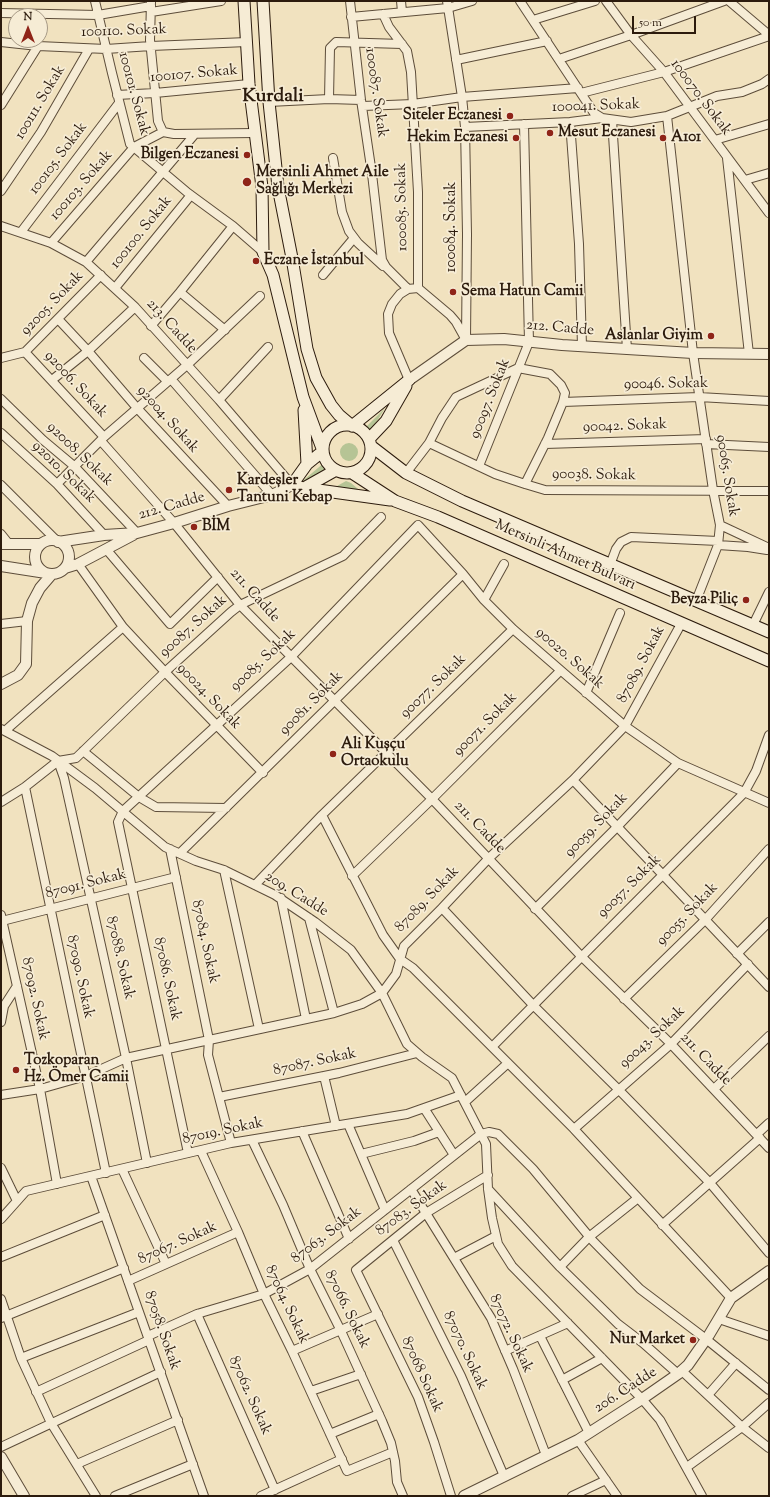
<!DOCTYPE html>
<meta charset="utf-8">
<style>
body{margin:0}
#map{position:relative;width:770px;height:1497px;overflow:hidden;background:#f1e2bf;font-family:"Sorts Mill Goudy",serif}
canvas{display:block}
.frame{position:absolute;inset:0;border:2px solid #2c1b0d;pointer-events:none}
.north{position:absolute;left:8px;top:8px;width:40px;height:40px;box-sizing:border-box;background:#f6ecd5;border:1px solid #a59885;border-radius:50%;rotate:0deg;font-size:11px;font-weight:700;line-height:16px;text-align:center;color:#2c1b0d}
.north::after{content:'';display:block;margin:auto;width:14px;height:18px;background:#8f2418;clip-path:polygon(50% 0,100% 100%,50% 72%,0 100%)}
.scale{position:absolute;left:632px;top:16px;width:64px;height:18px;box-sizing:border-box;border:2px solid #2c1b0d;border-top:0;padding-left:5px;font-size:12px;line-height:14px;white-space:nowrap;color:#2c1b0d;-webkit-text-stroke:3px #f6ecd5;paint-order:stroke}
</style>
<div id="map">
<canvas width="770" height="1497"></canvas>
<div class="frame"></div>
<div class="north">N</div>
<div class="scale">50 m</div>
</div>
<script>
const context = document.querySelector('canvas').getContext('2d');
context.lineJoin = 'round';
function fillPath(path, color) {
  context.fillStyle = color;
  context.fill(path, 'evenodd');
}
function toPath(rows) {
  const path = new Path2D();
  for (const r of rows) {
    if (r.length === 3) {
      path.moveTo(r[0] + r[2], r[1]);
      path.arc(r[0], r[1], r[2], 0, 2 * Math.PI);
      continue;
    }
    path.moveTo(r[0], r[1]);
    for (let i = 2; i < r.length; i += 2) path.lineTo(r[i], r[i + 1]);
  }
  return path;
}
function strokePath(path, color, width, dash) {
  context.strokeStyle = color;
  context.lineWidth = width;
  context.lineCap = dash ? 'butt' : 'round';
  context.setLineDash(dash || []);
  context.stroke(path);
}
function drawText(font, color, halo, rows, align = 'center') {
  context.font = font + ' "Sorts Mill Goudy",serif';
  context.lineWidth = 3.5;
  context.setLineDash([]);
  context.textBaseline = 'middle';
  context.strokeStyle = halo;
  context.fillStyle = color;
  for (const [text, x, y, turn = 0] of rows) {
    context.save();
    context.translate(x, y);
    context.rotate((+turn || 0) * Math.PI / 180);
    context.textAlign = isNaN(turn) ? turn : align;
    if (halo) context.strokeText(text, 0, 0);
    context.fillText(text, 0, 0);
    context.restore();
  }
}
fillPath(toPath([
 [385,408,368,436,363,430],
 [349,452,9],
 [325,462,331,471,303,486,299,484],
 [346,481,351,483,364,494,330,490]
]), '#b6c495');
const minor = toPath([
 [95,1,112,73,130,144,188,193,233,226,263,252],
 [350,1,361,100,372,174,382,260,386,267,408,289],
 [401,1,402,12],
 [520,1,594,113,602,118],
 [606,1,631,35,664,72,769,213],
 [729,1,769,35],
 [151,2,150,40,158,121,163,132],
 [151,12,221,1],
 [1,13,98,15,151,6],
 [383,14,389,27,407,51,411,72,418,192,418,288],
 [351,17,448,8,472,1],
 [533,20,595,1],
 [1,42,38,46,106,49,151,46,247,42],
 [559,59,631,35,724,1],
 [456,60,547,41],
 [581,93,664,72,769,36],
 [117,95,155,93,249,84],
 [329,99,330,48,336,42,402,44],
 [269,102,329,99,361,100],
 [1,105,38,46],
 [363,106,413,104,462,97,578,88],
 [667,116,693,353,713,490,720,525,718,545,696,601],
 [612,120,627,349],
 [570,122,579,244,582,346],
 [465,127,570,122,602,118,631,122,667,116,717,96,742,92,762,84,769,79],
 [715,140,769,124],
 [333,158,342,212,349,231,358,243,383,266],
 [727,158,749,354],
 [745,180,769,173],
 [1,191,41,132,89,49],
 [1,226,51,243,86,262,135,307,219,400,292,485],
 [21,232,119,103],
 [51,243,134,147,163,132,174,134,254,133],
 [86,262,195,134],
 [323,275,354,238],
 [115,288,191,195],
 [180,292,225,330],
 [58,319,88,351,137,408,228,506],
 [151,326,180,292,233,226],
 [25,352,104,437],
 [25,352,101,275],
 [1,358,25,352],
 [144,358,167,381],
 [171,379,272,495],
 [52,380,88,351,135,307],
 [409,380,389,333,388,314,392,304,400,294,408,289,418,288,450,315,456,322,466,340,467,234,465,127,462,97,447,1],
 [1,399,43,440,74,466,137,533],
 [219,400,268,347],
 [563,402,699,397,769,401],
 [1,433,57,484,104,535],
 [101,441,174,523,240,605,432,799,581,956,671,1044,769,1148],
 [429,443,495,474,525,484,545,490,769,491],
 [545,444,706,439],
 [706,444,769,447],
 [479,466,529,342,524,124],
 [406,473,429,443,442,418,456,397,518,368,550,374,561,385,565,393,563,402,548,438,525,484],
 [57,484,104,437,187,365,260,296],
 [1,485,58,542],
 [720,525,769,548],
 [1,534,9,544],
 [718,545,748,547,767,550],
 [106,549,170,624,218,577],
 [78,564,123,627,165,672,263,773],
 [610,565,616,549,621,542,631,537,718,541],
 [484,600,504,564],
 [1,624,27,621],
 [753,625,769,592],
 [586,693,620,613],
 [1,729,52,756,95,788,165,847,196,861,224,870,275,895,315,922,351,950,382,993,407,1044,422,1057,452,1078,486,1144,488,1189,492,1218,498,1244,512,1266,642,1399,660,1420,702,1496],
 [6,730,123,627],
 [83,751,139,797,156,807,226,808],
 [58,761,64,778,126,1058,147,1163],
 [573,780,769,987],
 [25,787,106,1173],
 [1,802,25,787,58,761,76,758,165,672,231,612,240,605,343,556,381,517],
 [322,815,383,935,400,959,413,968,574,1129,731,1298],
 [170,849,209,1040,208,1055,231,1143],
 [180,853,463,574],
 [224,870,259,1029],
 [352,876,432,799,560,671],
 [255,885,322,815,513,629],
 [281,898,306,1019],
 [442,908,533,1005,619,1090,710,1183,769,1253],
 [535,909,617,827,678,763],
 [1,915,40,1089,57,1184],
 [309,918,334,1013],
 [2,921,176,877],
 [737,954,769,922],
 [624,999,705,920,769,849],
 [1,1022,4,1006,17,986],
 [492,1047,744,793,756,771,769,735],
 [324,1076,336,1126],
 [714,1089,769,1036],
 [1,1095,40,1089,86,1076,126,1058,334,1013,362,1004,382,993,396,974,404,946,442,908,489,858,573,780,625,726,681,624],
 [219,1097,339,1073,417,1053],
 [465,1102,508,1063],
 [424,1108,454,1155],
 [348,1124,385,1210],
 [574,1129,671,1044,748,964],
 [302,1131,349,1239],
 [757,1134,769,1123],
 [252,1140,283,1205,310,1269,341,1331,382,1421,391,1443,395,1461,397,1482,403,1496],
 [201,1151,238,1232,264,1294,292,1351,347,1471,393,1452],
 [188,1153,118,822,123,811,291,657,418,525,463,574,484,600,513,629,625,726,678,763,769,803],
 [361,1154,414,1141,439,1132],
 [1,1168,17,1201],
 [122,1169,166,1264],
 [91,1176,204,1496],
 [411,1189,491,1318,513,1369,546,1455],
 [488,1189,560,1267,618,1324,643,1343,678,1374],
 [1,1219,26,1191,231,1143,407,1114,461,1095],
 [662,1225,760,1138],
 [393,1240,461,1376,504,1476],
 [1,1257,105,1215],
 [454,1258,496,1236],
 [560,1267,589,1237,638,1198],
 [128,1281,238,1232],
 [1,1299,21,1358,51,1423,96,1496],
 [197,1314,275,1490],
 [1,1318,124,1268],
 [719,1319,769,1336],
 [148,1336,197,1314,264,1294,310,1269,481,1134,489,1132,498,1134,533,1169,592,1240,640,1289,706,1339,769,1390],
 [540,1336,589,1433],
 [292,1351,378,1314],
 [505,1351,568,1323],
 [21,1358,139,1312],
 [682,1371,742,1427,769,1448],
 [562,1380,602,1358],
 [311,1391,361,1374],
 [36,1392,149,1340],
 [708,1395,736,1363],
 [330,1434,379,1414],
 [578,1440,617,1496],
 [1,1447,161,1372],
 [77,1464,178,1420],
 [687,1467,742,1427,769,1403],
 [115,1496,193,1464],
 [261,1496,342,1459],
 [451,1496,434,1442,418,1397,356,1270,426,1213,488,1175],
 [572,1496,606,1480]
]);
const tertiary = toPath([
 [409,380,466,340,504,339,562,345,627,349,693,353,769,354],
 [52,557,17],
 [58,542,104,535,137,533,174,523,228,506,272,495,292,485],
 [1,544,41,544],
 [1,566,46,573],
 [65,568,78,564,133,535],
 [1,684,18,675,26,664,27,621,32,603,40,588,52,574],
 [1,1457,24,1496],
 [464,1496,578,1440,642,1399,678,1374,688,1365,709,1335,731,1298,769,1271]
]);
const secondary = toPath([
 [244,1,249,84,262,187,263,252,273,275,303,397,323,451,307,464,292,485,304,488,336,470],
 [263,1,269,102,278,187,292,258,307,349,316,378,331,405,339,415,352,426,409,380],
 [304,410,307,464],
 [347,449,24],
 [369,439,386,421,406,386],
 [371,446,406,473,462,501,769,632],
 [352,473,395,501,438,517,769,661],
 [304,488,390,500]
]);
strokePath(minor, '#5d4d3a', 10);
strokePath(tertiary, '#5d4d3a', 12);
strokePath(secondary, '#2c1b0d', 13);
strokePath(minor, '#f6ecd5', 8);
strokePath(tertiary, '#f6ecd5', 10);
strokePath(secondary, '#f6ecd5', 11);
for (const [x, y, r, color] of [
 [510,116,4,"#8f2418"],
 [550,133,4,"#8f2418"],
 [516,138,4,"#8f2418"],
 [663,138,4,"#8f2418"],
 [247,155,4,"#8f2418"],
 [247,182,5,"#8f2418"],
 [256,261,4,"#8f2418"],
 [453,292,4,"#8f2418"],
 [711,336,4,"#8f2418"],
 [229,490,4,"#8f2418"],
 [194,527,4,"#8f2418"],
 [746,600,4,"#8f2418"],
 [333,754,4,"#8f2418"],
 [16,1070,4,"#8f2418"],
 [693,1340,4,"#8f2418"]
]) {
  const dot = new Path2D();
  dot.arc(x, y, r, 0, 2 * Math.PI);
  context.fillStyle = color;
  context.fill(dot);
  strokePath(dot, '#f6ecd5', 1.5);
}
drawText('15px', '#2c1b0d', '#f6ecd5', [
 ["100110. Sokak",124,32,-2],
 ["100107. Sokak",194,75,-5],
 ["100087. Sokak",375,93,82],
 ["100101. Sokak",133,94,75],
 ["100070. Sokak",700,98,53],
 ["100111. Sokak",41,103,-59],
 ["100041. Sokak",596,107,-2],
 ["100105. Sokak",59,159,-53],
 ["100103. Sokak",82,186,-49],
 ["100085. Sokak",403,207,-91],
 ["100084. Sokak",452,227,-90],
 ["100100. Sokak",142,233,-51],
 ["92005. Sokak",53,304,-46],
 ["213. Cadde",171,327,48],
 ["212. Cadde",560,329,5],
 ["92006. Sokak",75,385,47],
 ["90046. Sokak",666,385,-1],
 ["90097. Sokak",491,399,-68],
 ["92004. Sokak",167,420,48],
 ["90042. Sokak",625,427,-2],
 ["92008. Sokak",79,455,44],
 ["92010. Sokak",63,473,44],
 ["90038. Sokak",594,476,1],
 ["90065. Sokak",726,476,81],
 ["212. Cadde",172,507,-16],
 ["Mersinli Ahmet Bulvarı",565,556,24],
 ["211. Cadde",254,596,48],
 ["90087. Sokak",194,627,-42],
 ["90020. Sokak",569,659,41],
 ["90085. Sokak",264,661,-43],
 ["87089. Sokak",642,665,-62],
 ["90077. Sokak",434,687,-44],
 ["90024. Sokak",208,697,46],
 ["90081. Sokak",312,704,-45],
 ["90071. Sokak",486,725,-45],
 ["90059. Sokak",597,826,-46],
 ["211. Cadde",479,828,46],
 ["87091. Sokak",86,885,-14],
 ["90057. Sokak",630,887,-45],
 ["209. Cadde",296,895,32],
 ["87089. Sokak",428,900,-46],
 ["90055. Sokak",688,915,-46],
 ["87084. Sokak",204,942,78],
 ["87088. Sokak",119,958,77],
 ["87090. Sokak",79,977,78],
 ["87086. Sokak",166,979,78],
 ["87092. Sokak",34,999,78],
 ["90043. Sokak",653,1038,-43],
 ["211. Cadde",705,1060,46],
 ["87087. Sokak",315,1063,-12],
 ["87019. Sokak",223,1132,-12],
 ["87083. Sokak",412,1209,-36],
 ["87063. Sokak",327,1236,-37],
 ["87067. Sokak",178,1244,-24],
 ["87064. Sokak",286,1305,65],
 ["87066. Sokak",346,1310,64],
 ["87058. Sokak",161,1331,71],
 ["87072. Sokak",510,1334,65],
 ["87070. Sokak",464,1351,65],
 ["87068 Sokak",421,1375,66],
 ["206. Cadde",626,1391,-33],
 ["87062. Sokak",249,1396,66]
]);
drawText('bold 15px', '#2c1b0d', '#f6ecd5', [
 ["Siteler Eczanesi",502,116,"right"],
 ["Mesut Eczanesi",558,133],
 ["Hekim Eczanesi",508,138,"right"],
 ["A101",671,138],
 ["Bilgen Eczanesi",239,155,"right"],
 ["Mersinli Ahmet Aile",256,173],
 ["Sağlığı Merkezi",256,190],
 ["Eczane İstanbul",264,261],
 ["Sema Hatun Camii",461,292],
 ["Aslanlar Giyim",703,336,"right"],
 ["Kardeşler",237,481],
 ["Tantuni Kebap",237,498],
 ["BİM",202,527],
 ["Beyza Piliç",738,600,"right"],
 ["Ali Kuşçu",341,745],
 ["Ortaokulu",341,762],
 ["Tozkoparan",24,1061],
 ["Hz. Ömer Camii",24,1078],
 ["Nur Market",685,1340,"right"]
], 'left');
drawText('bold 19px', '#2c1b0d', '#f6ecd5', [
 ["Kurdali",273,98]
]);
</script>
